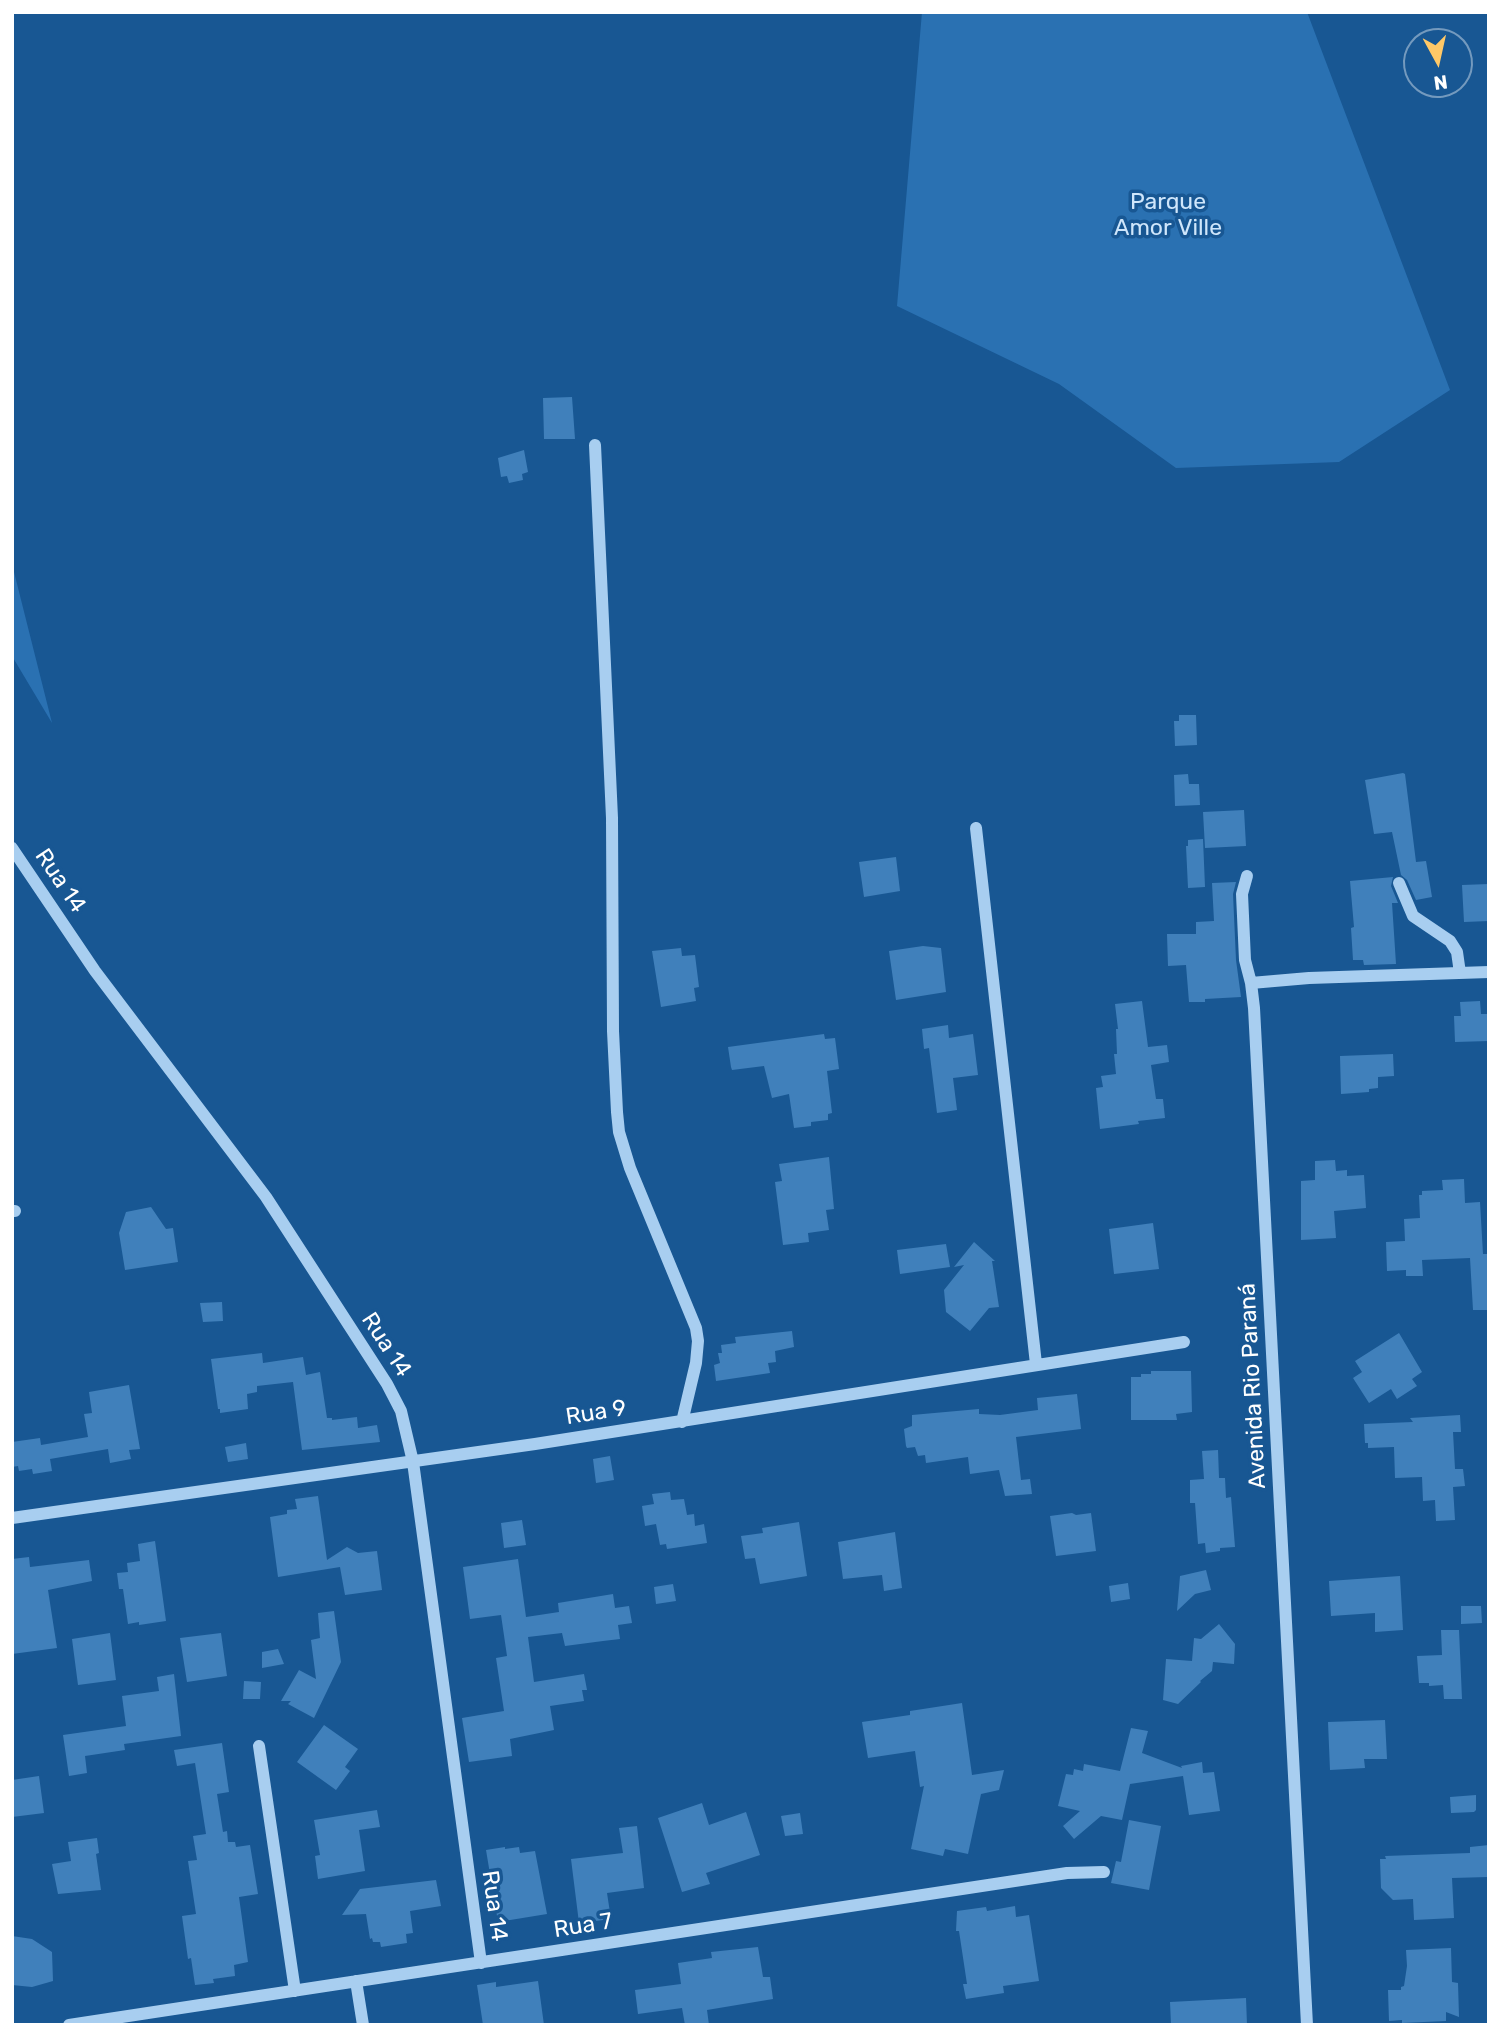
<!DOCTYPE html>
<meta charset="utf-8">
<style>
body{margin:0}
#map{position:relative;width:1501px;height:2037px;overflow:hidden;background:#185793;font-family:Rubik,sans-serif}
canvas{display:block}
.frame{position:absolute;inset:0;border:14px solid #fff;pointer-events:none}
.north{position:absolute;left:1403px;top:28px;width:70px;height:70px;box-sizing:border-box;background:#185793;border:2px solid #749abe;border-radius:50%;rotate:172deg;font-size:19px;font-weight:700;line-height:28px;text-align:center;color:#fff}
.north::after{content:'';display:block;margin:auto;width:24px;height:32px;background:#ffc867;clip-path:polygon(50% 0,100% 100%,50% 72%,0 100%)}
</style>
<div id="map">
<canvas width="1501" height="2037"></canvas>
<div class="frame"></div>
<div class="north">N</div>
</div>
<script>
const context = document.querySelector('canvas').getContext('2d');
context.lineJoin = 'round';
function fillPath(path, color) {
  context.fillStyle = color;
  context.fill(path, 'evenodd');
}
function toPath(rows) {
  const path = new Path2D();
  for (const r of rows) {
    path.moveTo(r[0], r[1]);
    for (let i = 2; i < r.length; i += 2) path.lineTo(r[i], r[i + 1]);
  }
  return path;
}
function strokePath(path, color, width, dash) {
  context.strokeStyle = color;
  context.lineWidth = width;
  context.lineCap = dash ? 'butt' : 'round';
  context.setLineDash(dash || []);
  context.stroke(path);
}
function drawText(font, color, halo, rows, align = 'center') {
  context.font = font + ' Rubik,sans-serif';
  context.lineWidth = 7;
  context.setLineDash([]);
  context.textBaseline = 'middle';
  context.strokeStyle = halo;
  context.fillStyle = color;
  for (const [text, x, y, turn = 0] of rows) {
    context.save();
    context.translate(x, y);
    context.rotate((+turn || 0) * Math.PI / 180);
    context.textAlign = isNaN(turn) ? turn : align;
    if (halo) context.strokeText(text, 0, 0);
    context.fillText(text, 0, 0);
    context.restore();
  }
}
fillPath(toPath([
 [922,12,1307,12,1450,390,1339,462,1176,468,1059,384,897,306],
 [12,564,52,723,12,656]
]), '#2a71b2');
fillPath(toPath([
 [572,397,575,439,544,439,543,398],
 [524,450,528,472,522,474,523,480,509,483,507,476,501,477,498,458],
 [1179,715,1196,715,1197,745,1175,746,1174,721,1179,721],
 [1403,773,1405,774,1416,862,1426,861,1432,897,1416,900,1407,880,1401,875,1392,832,1374,834,1365,780],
 [1188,774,1189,784,1199,784,1200,805,1175,806,1174,775],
 [1244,810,1246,846,1205,848,1203,812],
 [1203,839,1205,887,1188,888,1186,846,1188,846,1188,840],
 [896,857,900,891,864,897,859,862],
 [1393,877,1391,886,1398,903,1392,903,1396,964,1364,965,1363,960,1353,960,1351,928,1354,927,1350,881],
 [1236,882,1233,894,1236,960,1241,997,1205,999,1205,1002,1189,1002,1186,965,1168,966,1167,934,1196,934,1196,922,1214,921,1212,883],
 [1489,884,1489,921,1464,922,1462,885],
 [923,946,941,948,946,992,896,1000,889,951],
 [681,948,682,956,695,955,699,987,694,988,696,1001,661,1007,652,951],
 [1142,1001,1148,1047,1167,1045,1169,1062,1151,1065,1156,1099,1163,1099,1165,1118,1138,1121,1139,1124,1100,1129,1096,1088,1103,1087,1101,1076,1116,1074,1114,1054,1117,1054,1116,1029,1118,1029,1115,1004],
 [1480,1001,1481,1014,1489,1014,1489,1041,1455,1042,1454,1016,1461,1016,1460,1002],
 [948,1025,949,1038,973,1034,978,1075,953,1078,957,1110,937,1113,929,1048,924,1049,922,1029],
 [824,1034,825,1039,835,1038,839,1069,827,1071,832,1113,828,1114,828,1120,811,1122,811,1126,794,1128,789,1094,772,1098,764,1066,732,1070,731,1067,728,1047],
 [1393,1054,1394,1076,1378,1077,1378,1088,1369,1089,1369,1092,1341,1094,1340,1056],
 [829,1157,834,1209,826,1210,829,1230,808,1233,809,1242,783,1245,775,1182,782,1181,779,1164],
 [1335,1160,1336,1171,1347,1170,1347,1176,1364,1175,1366,1208,1334,1211,1336,1238,1301,1240,1301,1181,1315,1180,1315,1161],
 [1464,1179,1465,1203,1480,1202,1483,1254,1489,1254,1489,1310,1473,1310,1470,1258,1422,1260,1423,1276,1406,1276,1406,1270,1387,1271,1386,1242,1405,1241,1404,1219,1420,1218,1419,1195,1422,1195,1422,1191,1443,1190,1442,1180],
 [151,1207,166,1229,173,1228,178,1262,125,1270,119,1233,126,1212],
 [1153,1223,1159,1269,1114,1274,1109,1229],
 [974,1242,995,1261,992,1261,999,1307,989,1308,970,1331,946,1312,944,1290,964,1265,954,1267],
 [946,1244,950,1267,900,1274,897,1250],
 [222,1302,223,1321,203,1322,200,1303],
 [792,1331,794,1347,775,1351,776,1362,768,1363,770,1373,716,1381,714,1365,720,1363,718,1353,722,1353,721,1345,736,1343,735,1337],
 [1399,1333,1422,1372,1412,1379,1417,1386,1397,1399,1391,1389,1369,1403,1353,1378,1362,1372,1355,1361],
 [262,1353,263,1363,303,1357,306,1375,320,1372,327,1418,332,1418,332,1420,357,1417,358,1428,377,1425,380,1442,302,1450,293,1382,257,1386,257,1392,247,1394,248,1409,220,1413,220,1409,218,1409,211,1359],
 [1151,1371,1191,1371,1192,1412,1176,1414,1177,1420,1131,1420,1131,1377,1141,1377,1141,1374,1151,1374],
 [129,1385,140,1449,129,1450,131,1459,110,1463,108,1449,50,1459,52,1471,33,1474,32,1469,19,1471,18,1466,12,1467,12,1442,40,1438,41,1445,88,1437,84,1414,92,1413,89,1392],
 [1077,1394,1081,1429,1016,1437,1021,1480,1030,1479,1032,1494,1005,1496,999,1470,970,1474,968,1457,926,1463,925,1455,918,1456,915,1447,907,1448,906,1446,904,1429,912,1426,912,1415,979,1409,979,1414,1000,1415,1038,1410,1037,1398],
 [1460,1415,1461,1432,1453,1432,1455,1469,1463,1469,1465,1486,1453,1487,1455,1520,1436,1521,1435,1500,1423,1501,1422,1477,1395,1478,1394,1447,1368,1448,1368,1443,1365,1443,1364,1424,1413,1422,1410,1418],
 [246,1443,248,1459,228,1462,225,1447],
 [1218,1450,1219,1478,1225,1478,1226,1498,1231,1497,1235,1547,1220,1548,1220,1551,1206,1553,1205,1543,1198,1544,1195,1503,1190,1503,1190,1480,1204,1479,1202,1451],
 [610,1456,614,1480,596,1483,593,1459],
 [670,1492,671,1500,684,1499,687,1515,694,1514,695,1526,704,1524,707,1543,667,1549,666,1544,660,1545,656,1524,645,1526,642,1506,654,1504,652,1494],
 [318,1496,327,1560,347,1547,358,1553,377,1551,382,1590,345,1595,340,1567,278,1577,270,1517,287,1514,287,1510,297,1509,295,1499],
 [1072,1513,1076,1515,1091,1513,1096,1551,1056,1556,1050,1516],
 [522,1520,526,1545,504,1548,501,1523],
 [799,1522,807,1576,760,1584,755,1558,745,1559,741,1536,763,1533,762,1528],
 [895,1532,902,1588,884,1591,882,1575,843,1579,838,1542],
 [155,1541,166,1621,139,1625,139,1622,128,1624,123,1589,119,1589,117,1573,128,1572,127,1563,140,1561,138,1544],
 [29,1557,30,1567,89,1560,92,1581,48,1590,57,1648,12,1654,12,1559],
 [518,1559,526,1617,559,1612,558,1603,613,1594,615,1608,629,1606,632,1623,618,1625,620,1639,603,1641,565,1646,562,1633,528,1637,534,1682,584,1674,587,1690,582,1690,584,1701,550,1706,554,1730,510,1739,512,1756,469,1762,462,1718,504,1711,496,1658,507,1656,501,1615,470,1619,463,1567],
 [1206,1570,1211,1590,1195,1594,1177,1611,1180,1576],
 [1400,1576,1403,1630,1375,1632,1375,1613,1331,1616,1329,1581],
 [1128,1583,1130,1599,1111,1602,1109,1586],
 [673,1584,676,1601,656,1604,654,1587],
 [1461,1606,1481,1606,1482,1623,1461,1624],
 [334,1611,341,1662,314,1718,288,1704,291,1701,281,1701,299,1670,316,1679,311,1640,320,1638,318,1613],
 [1219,1624,1235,1644,1234,1664,1213,1662,1212,1671,1200,1681,1201,1682,1178,1704,1163,1700,1166,1659,1192,1661,1194,1638,1201,1639],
 [1441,1630,1459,1630,1462,1699,1444,1699,1443,1685,1429,1686,1429,1683,1419,1683,1417,1656,1442,1655],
 [110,1633,116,1680,78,1685,72,1639],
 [221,1633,227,1676,187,1682,180,1638],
 [278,1649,284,1664,262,1668,262,1652],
 [174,1674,181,1736,124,1744,125,1750,85,1756,87,1773,69,1776,63,1735,126,1726,122,1696,159,1691,157,1677],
 [244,1681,261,1682,260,1699,243,1699],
 [962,1703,972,1775,1004,1770,999,1790,981,1794,968,1854,945,1849,943,1856,911,1849,924,1786,920,1787,915,1751,868,1758,862,1722,910,1715,910,1711],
 [1385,1720,1387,1759,1364,1759,1365,1768,1330,1770,1328,1722],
 [324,1725,358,1749,345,1767,350,1771,336,1790,297,1762],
 [1131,1728,1148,1731,1142,1753,1182,1768,1181,1766,1202,1762,1203,1773,1214,1772,1220,1811,1189,1815,1183,1776,1130,1784,1122,1820,1101,1816,1074,1839,1063,1826,1080,1811,1058,1806,1066,1774,1073,1775,1074,1769,1083,1771,1084,1764,1120,1771],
 [222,1743,229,1792,217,1794,223,1832,227,1831,228,1842,235,1842,236,1847,250,1845,258,1894,239,1897,248,1962,234,1965,235,1976,213,1979,214,1983,195,1985,191,1958,188,1959,182,1916,196,1914,188,1861,197,1860,193,1836,206,1834,195,1763,177,1766,174,1750],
 [39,1776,44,1813,12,1817,12,1780],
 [1476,1795,1476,1810,1474,1812,1451,1813,1450,1797],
 [702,1803,709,1825,746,1812,760,1855,706,1873,710,1884,682,1892,658,1818],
 [377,1810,380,1827,359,1830,365,1871,318,1879,315,1856,320,1855,314,1820],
 [800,1813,803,1834,785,1836,781,1816],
 [1129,1820,1161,1826,1149,1890,1111,1883,1116,1861,1121,1862],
 [637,1826,644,1888,607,1893,611,1919,579,1923,571,1859,623,1853,619,1828],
 [97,1838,99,1853,96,1854,101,1890,58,1894,52,1864,71,1861,68,1842],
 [1489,1845,1488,1877,1452,1878,1454,1918,1414,1920,1413,1899,1393,1900,1381,1888,1380,1859,1386,1859,1385,1856,1470,1853,1470,1847],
 [505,1847,505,1849,519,1847,520,1853,535,1851,547,1914,498,1922,486,1850],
 [436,1880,441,1906,410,1911,413,1933,406,1934,407,1943,381,1947,380,1942,373,1942,372,1938,370,1939,366,1914,342,1915,360,1889],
 [1015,1906,1016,1917,1029,1915,1039,1981,1003,1986,1004,1993,966,1999,963,1984,967,1984,959,1931,956,1931,957,1911,986,1907,987,1911],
 [12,1936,32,1939,52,1952,53,1981,32,1987,12,1985],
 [758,1947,763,1977,770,1977,773,1999,707,2010,709,2025,685,2025,682,2008,638,2014,635,1990,681,1984,678,1963,712,1958,711,1952],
 [1451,1948,1452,1982,1458,1983,1459,2017,1446,2012,1446,2021,1402,2023,1402,2020,1389,2021,1388,1990,1401,1990,1401,1987,1404,1986,1407,1966,1406,1950],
 [538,1981,544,2025,483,2025,477,1985,496,1982,496,1987],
 [1246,1998,1247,2025,1171,2025,1170,2002]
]), '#4080bb');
strokePath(toPath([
 [595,445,612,818,613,1031,617,1112,619,1132,630,1168,696,1328,698,1341,696,1363,682,1422],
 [976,828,1036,1364],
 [12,848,95,971,266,1197,387,1384,401,1411,413,1462,481,1963],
 [1247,876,1242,894,1245,960,1251,983],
 [1399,883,1413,916,1450,941,1457,952,1460,973],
 [12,1211,15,1211],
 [12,1518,535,1444,1184,1342],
 [259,1746,295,1991],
 [356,1981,363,2025],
 [69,2025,1067,1873,1104,1872],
 [1307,2025,1254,1008,1251,983,1309,978,1489,972]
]), '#a8cef0', 12);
drawText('23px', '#cfe6fb', '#185793', [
 ["Parque",1168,202],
 ["Amor Ville",1168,228]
]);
drawText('23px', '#fff', '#185793', [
 ["Rua 14",60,881,56],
 ["Rua 14",386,1345,57],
 ["Avenida Rio Paraná",1253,1386,-93],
 ["Rua 9",596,1413,-9],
 ["Rua 14",494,1906,82],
 ["Rua 7",583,1926,-9]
]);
</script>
